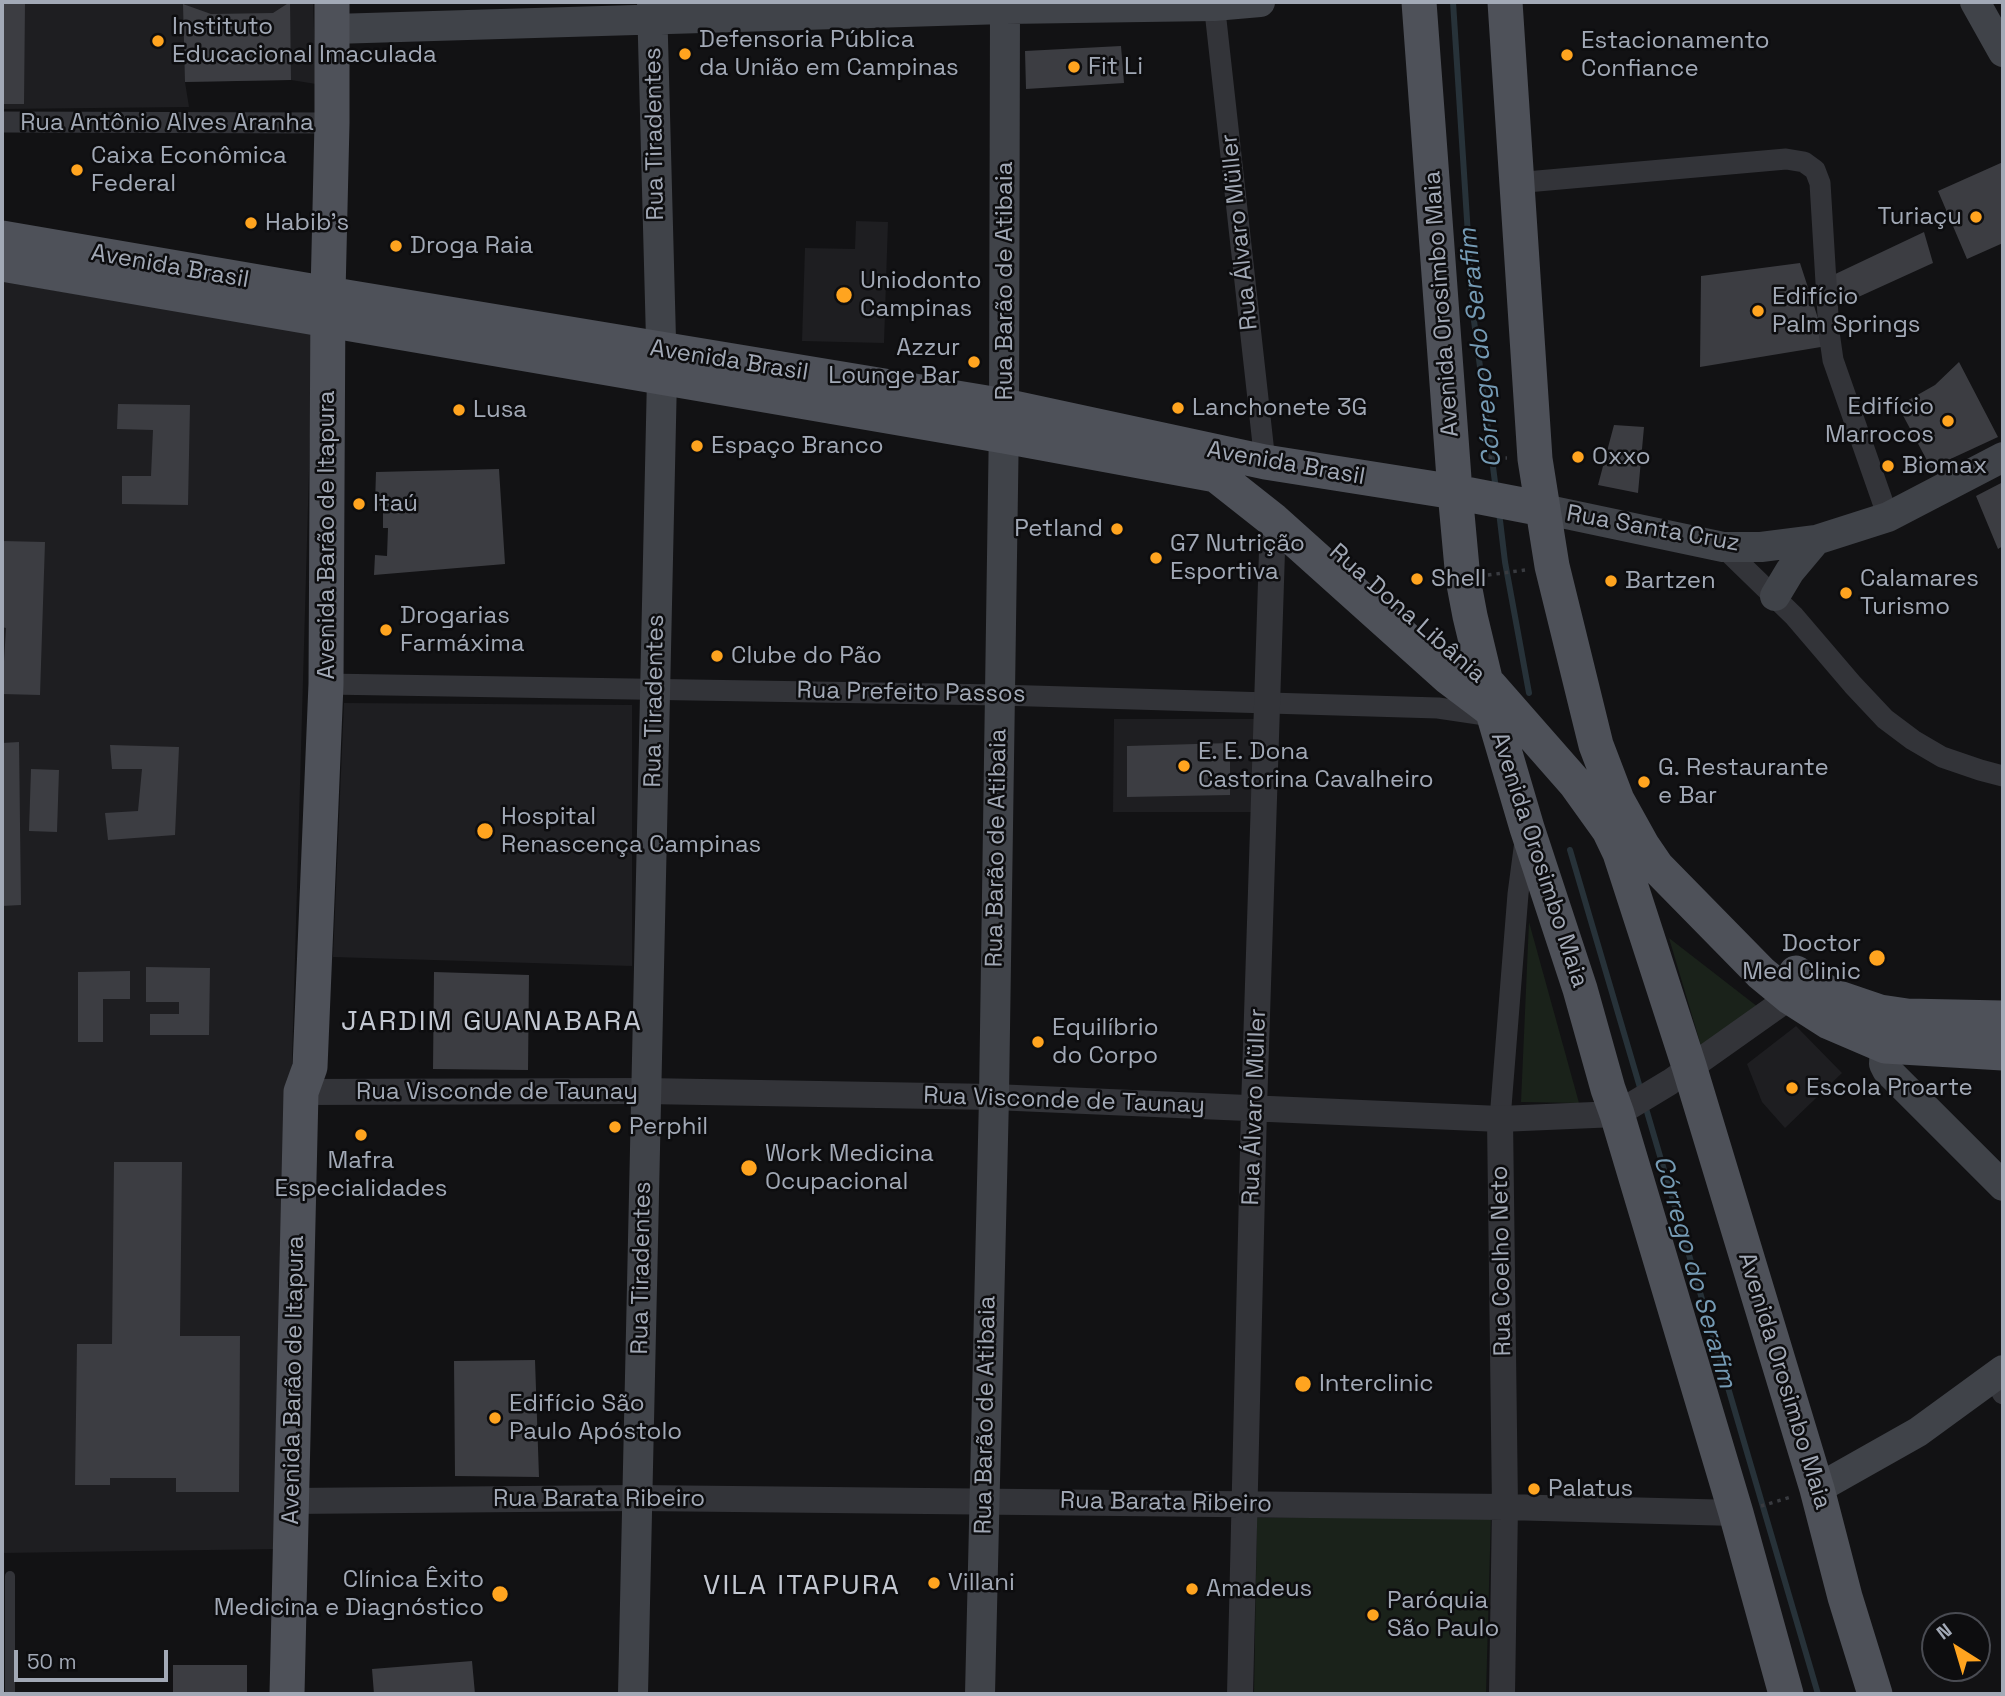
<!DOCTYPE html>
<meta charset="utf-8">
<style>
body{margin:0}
#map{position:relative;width:2005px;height:1696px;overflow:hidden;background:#121214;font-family:"Space Grotesk",sans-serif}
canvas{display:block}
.frame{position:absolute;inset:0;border:4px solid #a2a9b6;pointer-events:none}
.north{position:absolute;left:1921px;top:1612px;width:70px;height:70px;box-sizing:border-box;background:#0d0d0f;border:2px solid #494b52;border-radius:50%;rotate:323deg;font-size:19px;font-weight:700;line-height:28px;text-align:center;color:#a2a9b6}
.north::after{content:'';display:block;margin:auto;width:24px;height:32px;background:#ffa41f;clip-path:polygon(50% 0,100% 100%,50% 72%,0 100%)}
.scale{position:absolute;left:14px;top:1650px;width:154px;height:32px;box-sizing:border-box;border:4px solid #a2a9b6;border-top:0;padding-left:9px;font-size:21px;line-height:24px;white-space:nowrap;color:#a2a9b6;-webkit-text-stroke:5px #0d0d0f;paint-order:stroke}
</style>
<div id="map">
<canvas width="2005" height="1696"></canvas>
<div class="frame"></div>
<div class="north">N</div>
<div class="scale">50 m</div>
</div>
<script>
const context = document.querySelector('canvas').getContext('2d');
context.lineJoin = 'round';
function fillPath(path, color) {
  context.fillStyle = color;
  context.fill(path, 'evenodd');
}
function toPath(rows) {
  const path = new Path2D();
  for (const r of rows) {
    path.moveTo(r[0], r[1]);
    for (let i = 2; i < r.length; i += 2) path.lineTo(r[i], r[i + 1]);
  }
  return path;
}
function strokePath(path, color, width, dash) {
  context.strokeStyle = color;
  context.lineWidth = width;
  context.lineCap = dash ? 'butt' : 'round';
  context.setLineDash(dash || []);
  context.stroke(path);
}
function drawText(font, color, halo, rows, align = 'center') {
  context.font = font + ' "Space Grotesk",sans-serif';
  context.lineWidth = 5;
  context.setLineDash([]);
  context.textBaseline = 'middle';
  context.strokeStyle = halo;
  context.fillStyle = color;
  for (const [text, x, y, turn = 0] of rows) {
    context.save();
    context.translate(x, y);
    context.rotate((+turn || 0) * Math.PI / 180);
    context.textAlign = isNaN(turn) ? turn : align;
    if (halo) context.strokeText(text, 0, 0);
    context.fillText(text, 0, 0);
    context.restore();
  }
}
fillPath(toPath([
 [2,2,313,2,316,84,291,80,185,82,189,107,2,109],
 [856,221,888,222,884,343,802,341,805,248,855,249],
 [2,282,313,332,278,1549,2,1553],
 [344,703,632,705,632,966,333,957],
 [1114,719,1257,719,1254,812,1113,812],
 [1796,1026,1842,1073,1785,1128,1762,1102,1747,1064]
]), '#1e1e21');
fillPath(toPath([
 [1529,922,1579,1103,1521,1102],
 [1669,938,1758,1007,1702,1049],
 [1491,1515,1486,1694,1254,1694,1257,1518]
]), '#1a221a');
strokePath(toPath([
 [1453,2,1473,313,1496,490],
 [1499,512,1505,562,1529,693],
 [1570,850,1641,1091],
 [1645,1105,1818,1694]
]), '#273239', 6);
fillPath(toPath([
 [2,2,25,2,24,104,2,104],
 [290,2,291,80,185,82,183,4,211,14,273,13],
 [1121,46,1124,83,1026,89,1025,51],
 [2003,162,2003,243,1967,259,1938,191],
 [1924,232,1933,263,1832,309,1829,277],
 [1800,263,1827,346,1700,367,1701,276],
 [1959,362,1998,437,1931,468,1898,406,1935,385],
 [118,404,190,405,188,505,122,504,122,476,151,476,153,430,117,429],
 [1614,425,1644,427,1638,493,1598,485],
 [499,469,505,564,374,575,375,555,387,556,388,528,383,528,383,506,375,505,376,472],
 [2003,482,2003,546,1998,549,1976,496],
 [2,541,45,542,40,695,2,694,6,628,2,627,4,564,2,564],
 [19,742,21,905,2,906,2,743],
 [1230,743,1230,795,1127,797,1127,746],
 [110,745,179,747,175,835,108,840,105,813,138,811,142,769,112,769],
 [31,769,59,770,57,832,29,831],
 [146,967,210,968,209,1035,150,1035,150,1014,179,1014,179,1002,146,1002],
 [130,971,130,999,103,999,103,1042,78,1042,78,972],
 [434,972,529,975,528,1070,433,1069],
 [114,1162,182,1162,180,1336,240,1336,239,1492,176,1492,176,1478,110,1478,110,1485,75,1485,77,1344,112,1344],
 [535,1360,539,1477,455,1476,454,1361],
 [472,1661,475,1694,374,1694,372,1669],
 [173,1665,247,1665,247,1694,173,1694]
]), '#3c3d42');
strokePath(toPath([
 [1480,458,1507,458],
 [1488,575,1525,570],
 [1761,1506,1791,1497]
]), '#393b40', 3.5, [3.5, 5]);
strokePath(toPath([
 [10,1694,10,1576]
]), '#333439', 10);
strokePath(toPath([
 [1214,2,1265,462],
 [2,122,332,123],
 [1515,183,1786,159,1804,162,1815,170,1820,183,1829,332,1833,360,1888,517],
 [1723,547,1794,616,1853,685,1885,719,1913,740,1942,757,1980,770,2003,776],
 [326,684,999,695,1438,708,1492,716],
 [1500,1119,1518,894,1525,841],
 [1994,1378,2003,1394]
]), '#333439', 21);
strokePath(toPath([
 [301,1092,645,1091,994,1097,1500,1119,1617,1114,1670,1082,1790,997],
 [1500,1119,1505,1507,1502,1694],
 [290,1501,637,1498,1505,1507,1736,1513],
 [1240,1694,1254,1108,1273,520]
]), '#333439', 26);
strokePath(toPath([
 [1975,2,2003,52],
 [333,29,1005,9,1214,6,1260,2],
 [1543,509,1723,547,1761,547,1816,540,1888,517,2003,457],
 [1775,596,1790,571,1816,540],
 [1885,1046,1884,1064,1887,1070,2003,1186],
 [1817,1489,1918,1432,2003,1370],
 [633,1694,662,377,652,2],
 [980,1694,994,1097,1004,422,1005,9]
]), '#404349', 30);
strokePath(toPath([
 [1419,2,1455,492,1463,579,1470,616,1494,716,1527,828,1580,989,1608,1089,1617,1114,1736,1513,1786,1694],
 [1505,2,1535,459,1552,566,1596,745,1617,800,1642,845,1657,867,1761,973,1790,997,1829,1022,1885,1046,2003,1053],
 [2,238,340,296,1005,406,1265,462,1455,492,1543,509],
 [2,264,1004,436,1216,475,1273,520,1448,677,1493,711],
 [1490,686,1576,784,1609,830,1620,853,1689,1066,1817,1489,1845,1597,1875,1694],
 [1796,973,1833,996,1880,1012,1907,1016,2003,1018],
 [287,1694,301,1092,310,1067,326,684,328,294,332,123,332,2]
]), '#4e5159', 35);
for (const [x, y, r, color] of [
 [158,41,7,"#ffa41f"],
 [685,54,7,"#ffa41f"],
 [1567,55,7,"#ffa41f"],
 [1074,67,7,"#ffa41f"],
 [77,170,7,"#ffa41f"],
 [1976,217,7,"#ffa41f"],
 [251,223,7,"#ffa41f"],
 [396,246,7,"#ffa41f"],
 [844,295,9,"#ffa41f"],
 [1758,311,7,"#ffa41f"],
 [974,362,7,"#ffa41f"],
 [1178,408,7,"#ffa41f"],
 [459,410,7,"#ffa41f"],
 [1948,421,7,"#ffa41f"],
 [697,446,7,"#ffa41f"],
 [1578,457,7,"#ffa41f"],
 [1888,466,7,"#ffa41f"],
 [359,504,7,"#ffa41f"],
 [1117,529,7,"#ffa41f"],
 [1156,558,7,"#ffa41f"],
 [1417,579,7,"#ffa41f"],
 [1611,581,7,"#ffa41f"],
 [1846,593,7,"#ffa41f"],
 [386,630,7,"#ffa41f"],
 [717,656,7,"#ffa41f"],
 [1184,766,7,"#ffa41f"],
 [1644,782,7,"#ffa41f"],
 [485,831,9,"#ffa41f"],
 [1877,958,9,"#ffa41f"],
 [1038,1042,7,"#ffa41f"],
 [1792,1088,7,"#ffa41f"],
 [615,1127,7,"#ffa41f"],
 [361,1135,7,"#ffa41f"],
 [749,1168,9,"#ffa41f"],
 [1303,1384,9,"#ffa41f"],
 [495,1418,7,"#ffa41f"],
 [1534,1489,7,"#ffa41f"],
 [934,1583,7,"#ffa41f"],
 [1192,1589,7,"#ffa41f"],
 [500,1594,9,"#ffa41f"],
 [1373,1615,7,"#ffa41f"]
]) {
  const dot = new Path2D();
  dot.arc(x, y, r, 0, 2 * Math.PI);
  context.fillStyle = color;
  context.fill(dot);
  strokePath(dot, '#0d0d0f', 2.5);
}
drawText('24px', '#a2a9b6', '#0d0d0f', [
 ["Instituto",172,27],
 ["Educacional Imaculada",172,55],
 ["Defensoria Pública",699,40],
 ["da União em Campinas",699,68],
 ["Estacionamento",1581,41],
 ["Confiance",1581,69],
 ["Fit Li",1088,67],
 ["Caixa Econômica",91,156],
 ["Federal",91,184],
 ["Turiaçu",1962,217,"right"],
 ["Habib's",265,223],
 ["Droga Raia",410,246],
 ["Uniodonto",860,281],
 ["Campinas",860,309],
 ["Edifício",1772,297],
 ["Palm Springs",1772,325],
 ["Azzur",960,348,"right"],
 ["Lounge Bar",960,376,"right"],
 ["Edifício",1934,407,"right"],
 ["Marrocos",1934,435,"right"],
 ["Lanchonete 3G",1192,408],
 ["Lusa",473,410],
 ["Espaço Branco",711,446],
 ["Oxxo",1592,457],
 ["Biomax",1902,466],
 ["Itaú",373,504],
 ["Petland",1103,529,"right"],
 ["G7 Nutrição",1170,544],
 ["Esportiva",1170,572],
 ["Shell",1431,579],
 ["Calamares",1860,579],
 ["Turismo",1860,607],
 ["Bartzen",1625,581],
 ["Drogarias",400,616],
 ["Farmáxima",400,644],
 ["Clube do Pão",731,656],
 ["E. E. Dona",1198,752],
 ["Castorina Cavalheiro",1198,780],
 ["G. Restaurante",1658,768],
 ["e Bar",1658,796],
 ["Hospital",501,817],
 ["Renascença Campinas",501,845],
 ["Doctor",1861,944,"right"],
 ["Med Clinic",1861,972,"right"],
 ["Equilíbrio",1052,1028],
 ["do Corpo",1052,1056],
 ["Escola Proarte",1806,1088],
 ["Perphil",629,1127],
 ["Work Medicina",765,1154],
 ["Ocupacional",765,1182],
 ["Mafra",361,1161,"center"],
 ["Especialidades",361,1189,"center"],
 ["Interclinic",1319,1384],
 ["Edifício São",509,1404],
 ["Paulo Apóstolo",509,1432],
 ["Palatus",1548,1489],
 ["Clínica Êxito",484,1580,"right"],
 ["Medicina e Diagnóstico",484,1608,"right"],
 ["Villani",948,1583],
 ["Amadeus",1206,1589],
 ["Paróquia",1387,1601],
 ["São Paulo",1387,1629]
], 'left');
drawText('24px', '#a2a9b6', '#0d0d0f', [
 ["Rua Antônio Alves Aranha",167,123],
 ["Rua Tiradentes",655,134,-91],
 ["Rua Álvaro Müller",1240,232,-96],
 ["Avenida Brasil",170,267,10],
 ["Rua Barão de Atibaia",1005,281,-90],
 ["Avenida Orosimbo Maia",1442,304,-94],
 ["Avenida Brasil",729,361,9],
 ["Avenida Brasil",1286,464,10],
 ["Rua Santa Cruz",1653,529,10],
 ["Avenida Barão de Itapura",327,535,-90],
 ["Rua Dona Libânia",1407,614,41],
 ["Rua Prefeito Passos",911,693,1],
 ["Rua Tiradentes",655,701,-89],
 ["Rua Barão de Atibaia",997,848,-89],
 ["Avenida Orosimbo Maia",1539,860,72],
 ["Rua Visconde de Taunay",497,1092],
 ["Rua Visconde de Taunay",1064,1101,2],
 ["Rua Álvaro Müller",1255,1107,-88],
 ["Rua Coelho Neto",1502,1261,-91],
 ["Rua Tiradentes",642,1268,-89],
 ["Avenida Barão de Itapura",294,1380,-89],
 ["Avenida Orosimbo Maia",1784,1381,73],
 ["Rua Barão de Atibaia",986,1415,-89],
 ["Rua Barata Ribeiro",599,1499],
 ["Rua Barata Ribeiro",1166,1503,1]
]);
drawText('italic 26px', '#759bb5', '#0d0d0f', [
 ["Córrego do Serafim",1481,348,-96],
 ["Córrego do Serafim",1694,1272,74]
]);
context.letterSpacing = '2px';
drawText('28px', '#c3c8d2', '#0d0d0f', [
 ["JARDIM GUANABARA",492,1022],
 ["VILA ITAPURA",802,1586]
]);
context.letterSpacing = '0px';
</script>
